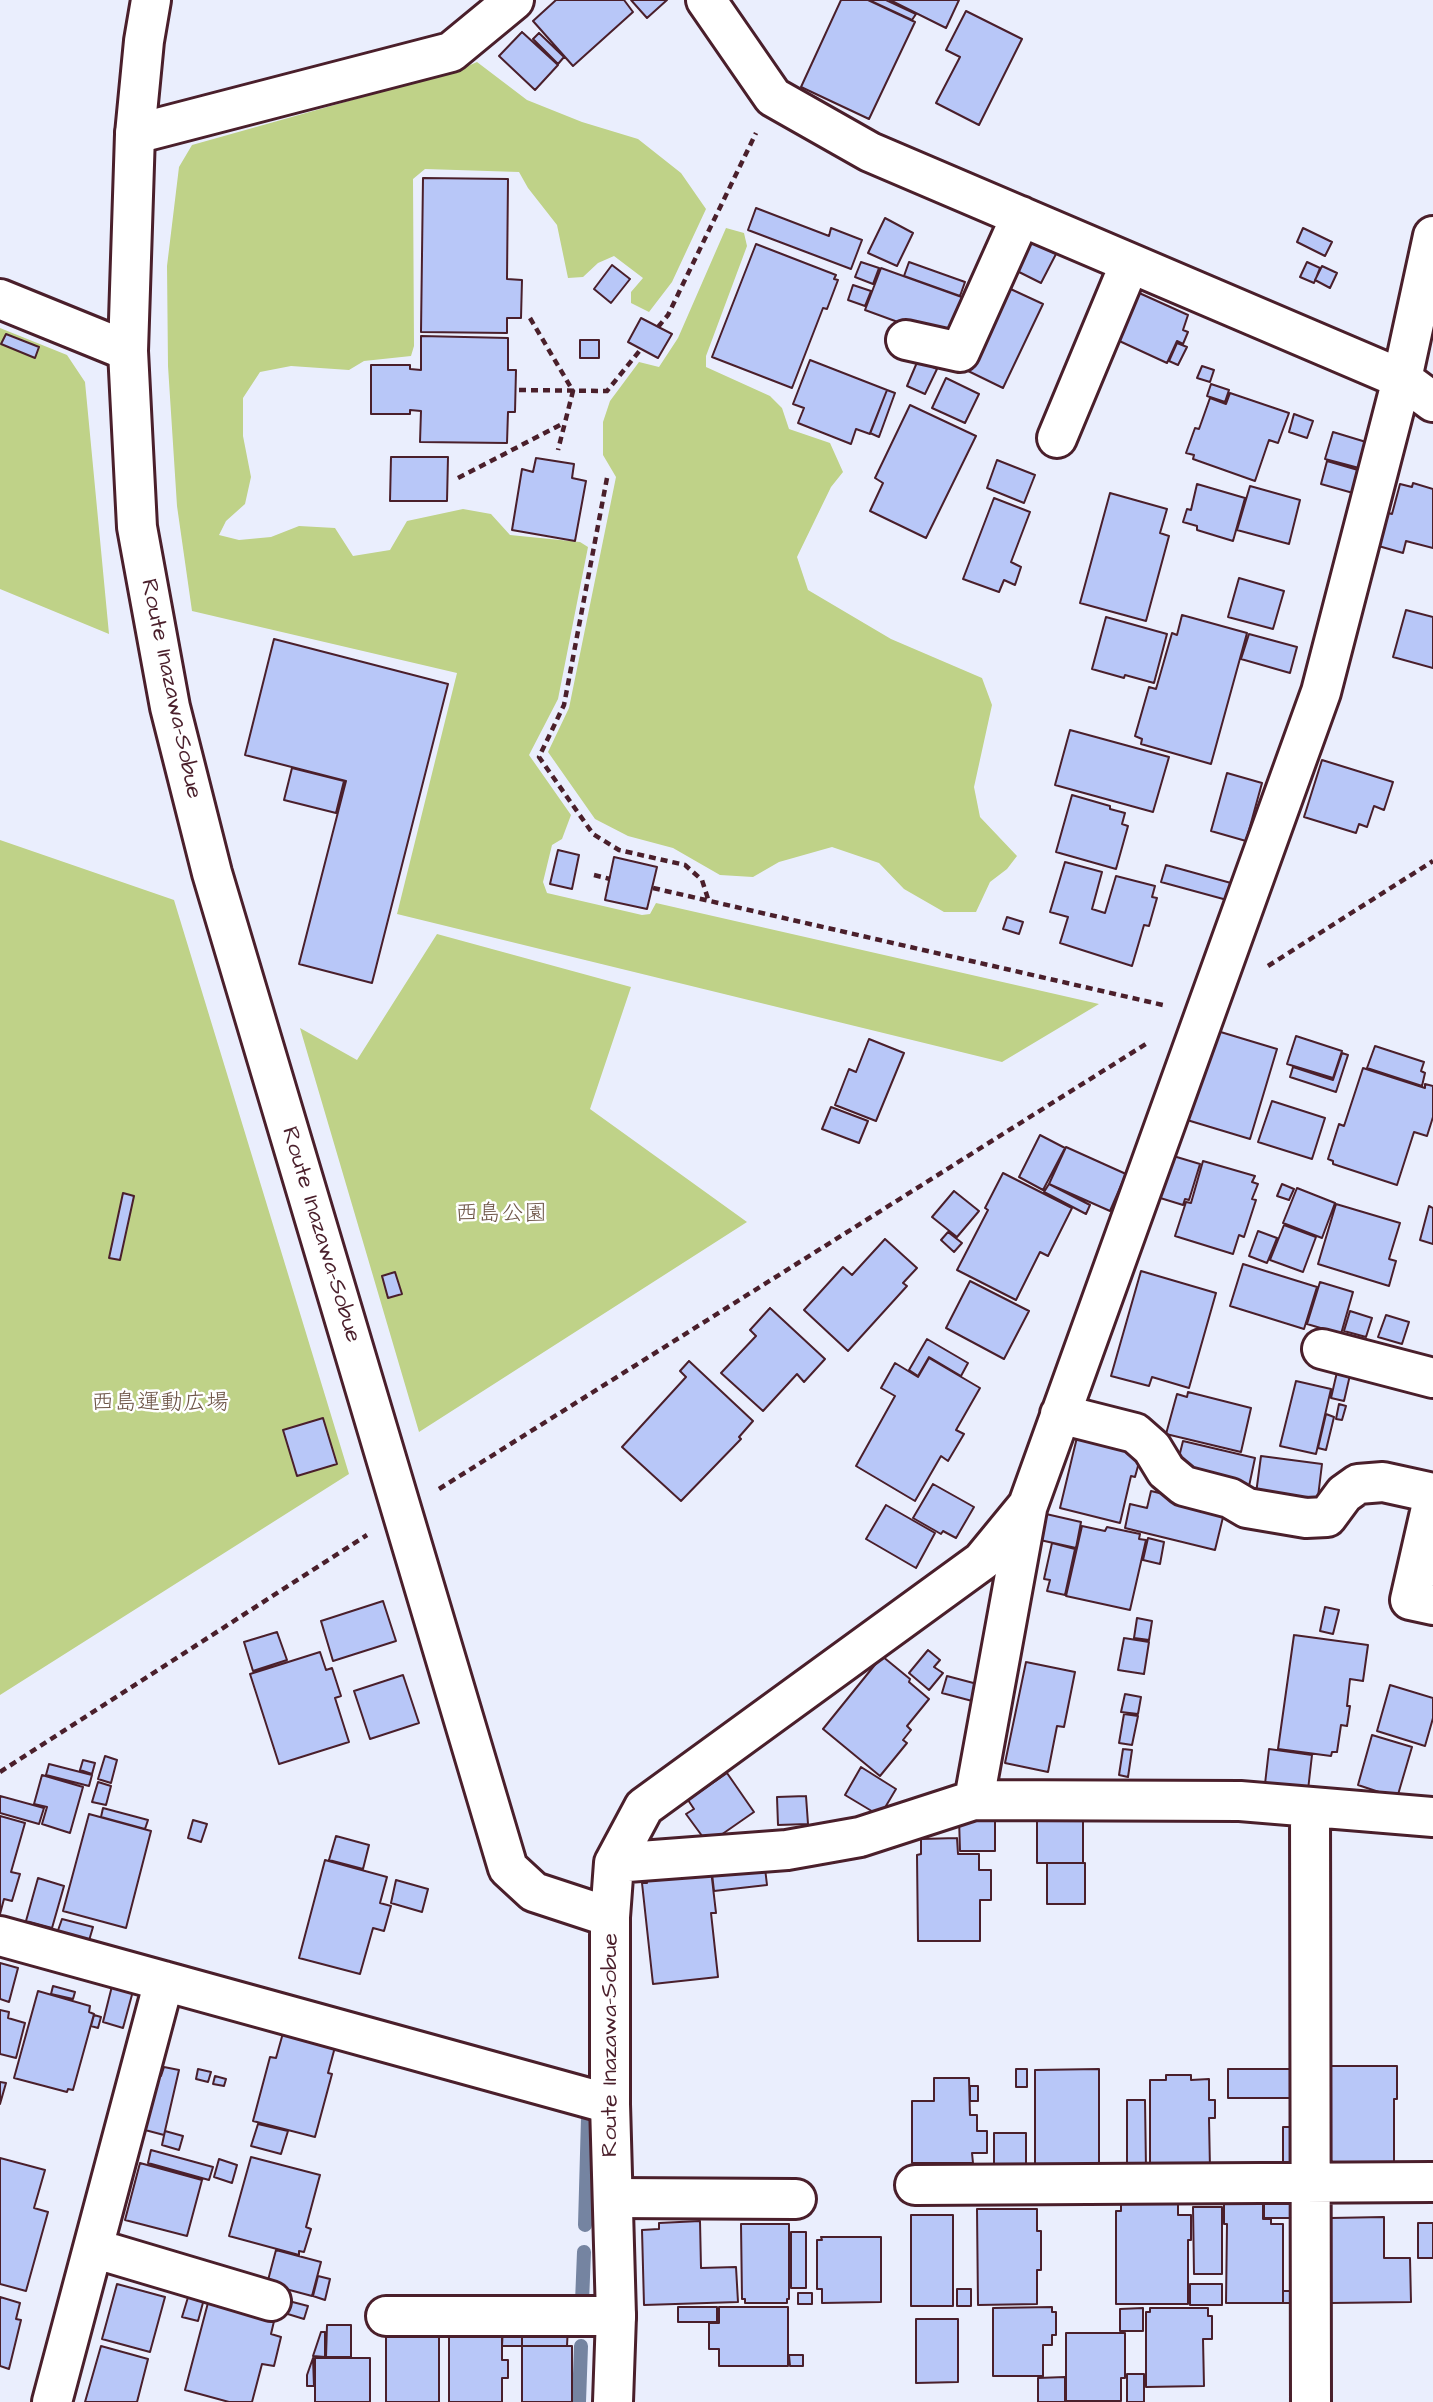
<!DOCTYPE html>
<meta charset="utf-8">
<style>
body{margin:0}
canvas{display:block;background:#eaeefd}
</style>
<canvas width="1433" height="2402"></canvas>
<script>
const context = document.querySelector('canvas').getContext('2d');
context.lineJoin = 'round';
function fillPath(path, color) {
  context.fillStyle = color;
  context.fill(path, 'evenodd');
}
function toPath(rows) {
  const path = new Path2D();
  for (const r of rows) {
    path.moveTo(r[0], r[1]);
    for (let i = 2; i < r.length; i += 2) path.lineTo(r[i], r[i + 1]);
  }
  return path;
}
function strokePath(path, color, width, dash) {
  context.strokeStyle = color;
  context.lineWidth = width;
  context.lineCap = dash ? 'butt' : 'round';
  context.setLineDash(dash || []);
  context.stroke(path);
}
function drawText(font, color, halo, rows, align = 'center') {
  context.font = font + ' "Architects Daughter","Klee One",sans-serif';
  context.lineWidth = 5;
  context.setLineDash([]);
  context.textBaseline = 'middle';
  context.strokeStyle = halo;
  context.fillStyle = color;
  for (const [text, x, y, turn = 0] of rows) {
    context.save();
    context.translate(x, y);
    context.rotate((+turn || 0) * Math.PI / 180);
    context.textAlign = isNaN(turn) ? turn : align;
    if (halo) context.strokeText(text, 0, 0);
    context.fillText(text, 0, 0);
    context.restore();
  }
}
fillPath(toPath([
 [477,62,527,100,582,122,638,139,681,173,706,209,672,282,649,312,631,303,631,292,643,278,614,256,598,263,583,277,568,278,557,225,528,188,519,172,425,169,413,179,414,346,411,356,364,361,349,370,291,366,260,372,243,398,243,436,251,477,245,504,226,521,219,535,239,540,271,537,299,526,335,528,353,556,390,550,407,521,463,509,491,514,510,535,580,542,588,547,558,699,529,755,571,815,562,839,552,845,543,882,547,893,642,915,650,914,656,903,1099,1004,1002,1062,397,914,457,673,192,611,177,506,168,366,167,266,179,167,192,145,459,70],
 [726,228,744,233,747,246,706,356,706,367,770,396,782,408,789,429,830,443,843,472,831,487,797,557,808,590,891,639,982,678,992,705,974,787,980,817,1017,856,1007,869,990,882,976,912,944,912,904,889,879,863,832,847,779,862,753,877,720,875,673,848,628,836,595,819,548,752,569,708,616,477,603,455,603,422,610,401,639,362,659,367,678,338],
 [0,328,67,355,85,382,109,634,0,589],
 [0,840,174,900,349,1474,0,1695],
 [437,934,631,987,590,1109,747,1222,419,1432,300,1028,357,1060]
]), '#bfd288');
strokePath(toPath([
 [585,2225,588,2118],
 [582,2302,584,2252],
 [579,2402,581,2346]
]), '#7584a1', 14);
const building = toPath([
 [556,0,624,0,633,12,573,66,533,21,556,0],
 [631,0,667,0,647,18,631,0],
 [841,0,868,0,915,22,869,119,801,87,841,0],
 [869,0,886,0,916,14,912,20,869,0],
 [890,0,959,0,946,28,890,0],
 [966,11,1022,39,979,125,936,103,960,57,946,50,966,11],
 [522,32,558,65,535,90,499,56,522,32],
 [539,33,564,57,558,64,533,39,539,33],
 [423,178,508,179,507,279,522,280,521,318,507,318,507,333,421,332,423,178],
 [756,208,829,236,831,228,862,240,851,269,748,230,756,208],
 [885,218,913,233,897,266,868,253,885,218],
 [1303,228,1332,242,1325,256,1297,242,1303,228],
 [1022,237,1056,254,1041,283,1007,266,1022,237],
 [756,244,836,275,834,279,838,280,827,309,823,308,792,388,712,357,756,244],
 [861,262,879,268,873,284,855,277,861,262],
 [909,262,965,282,960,296,904,276,909,262],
 [1307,262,1320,268,1314,283,1300,277,1307,262],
 [612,265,630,279,611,303,594,289,612,265],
 [1322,266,1337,273,1330,288,1315,280,1322,266],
 [881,268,970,300,947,340,865,310,881,268],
 [853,285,871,291,865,306,848,300,853,285],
 [1002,285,1043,304,1003,388,962,368,1002,285],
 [1137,292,1188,315,1183,330,1188,332,1183,344,1177,341,1167,363,1115,339,1137,292],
 [641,318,672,334,658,358,628,342,641,318],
 [6,334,39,347,35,358,1,344,6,334],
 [421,336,508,338,508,370,516,370,515,412,508,412,507,443,420,442,421,411,410,410,410,414,371,414,371,365,410,365,410,369,421,370,421,336],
 [580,340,599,340,599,358,580,358,580,340],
 [1177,343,1187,347,1178,365,1169,361,1177,343],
 [810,360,887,390,870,434,856,429,851,444,798,423,804,408,793,404,810,360],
 [918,360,937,369,925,394,907,386,918,360],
 [1202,366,1214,370,1210,382,1197,378,1202,366],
 [946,378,979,394,965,423,932,408,946,378],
 [1211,384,1229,390,1225,402,1207,396,1211,384],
 [887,390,895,393,879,437,870,433,887,390],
 [1230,393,1289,413,1278,443,1269,440,1255,481,1193,459,1194,455,1186,453,1195,428,1199,429,1210,398,1226,404,1230,393],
 [910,405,976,436,926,538,870,511,883,483,875,478,910,405],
 [1294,414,1313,421,1307,438,1289,432,1294,414],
 [1333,432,1366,442,1359,468,1325,459,1333,432],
 [391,457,448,457,447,501,390,501,391,457],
 [536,458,574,464,572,478,586,481,575,541,512,530,522,469,533,472,536,458],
 [997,460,1035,475,1024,503,987,488,997,460],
 [1327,461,1358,470,1353,493,1321,484,1327,461],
 [1413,483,1433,489,1433,548,1406,541,1403,553,1375,545,1384,512,1392,514,1400,484,1412,487,1413,483],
 [1197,484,1245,498,1233,541,1197,530,1197,526,1183,522,1187,509,1191,510,1197,484],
 [1250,486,1300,500,1289,544,1237,530,1250,486],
 [1110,493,1167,509,1160,533,1169,536,1146,621,1080,603,1110,493],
 [994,498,1030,512,1011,562,1021,567,1015,585,1004,580,999,592,963,579,994,498],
 [1239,578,1284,591,1273,629,1228,617,1239,578],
 [1406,610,1433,617,1433,668,1393,657,1406,610],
 [1182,615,1247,633,1211,764,1141,744,1142,739,1135,736,1149,687,1156,689,1172,633,1177,635,1182,615],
 [1106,617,1167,634,1154,683,1125,675,1124,678,1092,669,1106,617],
 [1249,634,1297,647,1290,673,1241,659,1249,634],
 [274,639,448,684,372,983,299,964,346,781,245,755,274,639],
 [1070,730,1169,757,1153,812,1055,785,1070,730],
 [1322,760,1393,782,1384,810,1374,806,1367,827,1359,824,1356,833,1304,817,1322,760],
 [292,768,344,781,336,813,284,800,292,768],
 [1227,773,1262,783,1246,841,1211,831,1227,773],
 [1072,795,1110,806,1110,809,1125,813,1122,824,1128,826,1116,869,1056,852,1072,795],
 [558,850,579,855,572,889,550,884,558,850],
 [614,857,657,867,647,909,605,900,614,857],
 [1065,862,1102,872,1092,909,1105,913,1116,876,1155,886,1152,897,1157,898,1149,926,1144,925,1132,966,1060,943,1068,917,1050,912,1065,862],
 [1166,865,1231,883,1227,900,1161,882,1166,865],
 [1007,917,1023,922,1019,934,1003,929,1007,917],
 [1214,1030,1277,1049,1250,1139,1187,1120,1214,1030],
 [1296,1036,1342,1051,1333,1078,1287,1064,1296,1036],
 [869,1039,904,1053,876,1121,835,1105,849,1069,856,1072,869,1039],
 [1375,1046,1424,1062,1421,1071,1425,1073,1422,1086,1367,1068,1375,1046],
 [1342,1053,1348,1055,1336,1092,1290,1077,1293,1067,1333,1080,1342,1053],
 [1363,1068,1425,1088,1425,1084,1433,1086,1433,1117,1427,1136,1414,1132,1397,1185,1333,1164,1333,1161,1328,1159,1339,1124,1344,1126,1363,1068],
 [1272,1101,1325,1118,1312,1159,1258,1142,1272,1101],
 [831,1107,868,1121,859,1143,822,1129,831,1107],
 [1040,1135,1065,1148,1043,1190,1019,1177,1040,1135],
 [1066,1147,1126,1174,1110,1211,1049,1184,1066,1147],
 [1170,1155,1200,1164,1189,1200,1185,1199,1183,1205,1157,1197,1170,1155],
 [1203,1161,1255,1176,1252,1182,1258,1184,1252,1199,1256,1200,1244,1237,1239,1235,1233,1254,1175,1236,1186,1202,1191,1203,1203,1161],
 [1003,1173,1072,1208,1048,1256,1040,1252,1016,1300,957,1270,988,1210,985,1208,1003,1173],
 [1049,1184,1090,1205,1086,1214,1044,1192,1049,1184],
 [1282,1184,1294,1189,1289,1200,1277,1196,1282,1184],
 [1297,1188,1335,1203,1322,1238,1283,1223,1297,1188],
 [954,1191,979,1211,957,1237,932,1217,954,1191],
 [123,1193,134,1196,120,1260,109,1258,123,1193],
 [1336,1204,1400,1223,1389,1259,1396,1261,1389,1286,1318,1264,1336,1204],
 [1429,1206,1433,1208,1433,1244,1420,1240,1429,1206],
 [1284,1225,1316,1237,1303,1272,1270,1260,1284,1225],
 [1258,1231,1277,1238,1267,1263,1249,1256,1258,1231],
 [948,1232,962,1243,954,1252,941,1240,948,1232],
 [885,1239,917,1268,903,1283,907,1286,848,1351,804,1310,843,1267,852,1275,885,1239],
 [1243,1264,1317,1287,1304,1329,1230,1306,1243,1264],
 [1141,1271,1216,1293,1189,1388,1152,1377,1149,1386,1111,1376,1141,1271],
 [395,1272,402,1294,388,1298,382,1276,395,1272],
 [970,1281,1029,1311,1004,1359,946,1328,970,1281],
 [1320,1282,1353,1292,1341,1334,1307,1324,1320,1282],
 [770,1308,825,1359,804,1382,797,1374,763,1411,721,1373,756,1336,750,1330,770,1308],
 [1350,1311,1372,1318,1366,1337,1344,1331,1350,1311],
 [1386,1315,1409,1322,1402,1344,1378,1337,1386,1315],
 [927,1339,968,1363,961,1376,929,1357,918,1376,909,1370,927,1339],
 [929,1358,980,1388,956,1430,964,1434,948,1461,941,1456,915,1501,856,1466,895,1396,881,1388,895,1363,918,1377,929,1358],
 [689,1361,753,1421,739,1437,741,1439,681,1501,622,1447,686,1377,680,1371,689,1361],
 [1337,1372,1350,1375,1344,1401,1331,1398,1337,1372],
 [1296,1381,1331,1389,1316,1454,1280,1446,1296,1381],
 [1188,1392,1251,1408,1241,1452,1166,1434,1177,1394,1187,1397,1188,1392],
 [1339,1404,1346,1406,1342,1420,1336,1419,1339,1404],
 [1326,1414,1334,1417,1326,1450,1318,1448,1326,1414],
 [323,1418,337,1464,297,1476,283,1430,323,1418],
 [1079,1429,1141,1455,1135,1477,1131,1476,1120,1523,1060,1508,1079,1429],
 [1183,1441,1255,1458,1248,1491,1177,1465,1183,1441],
 [1261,1456,1322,1464,1317,1505,1255,1501,1261,1456],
 [933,1484,974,1507,956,1538,943,1531,941,1534,913,1518,933,1484],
 [1151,1491,1225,1509,1215,1550,1125,1528,1130,1504,1147,1508,1151,1491],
 [886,1505,935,1533,916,1568,866,1539,886,1505],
 [1046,1514,1081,1522,1076,1548,1040,1540,1046,1514],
 [1082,1526,1105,1531,1107,1527,1140,1534,1139,1539,1146,1540,1130,1610,1066,1596,1082,1526],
 [1148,1538,1164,1542,1160,1564,1143,1560,1148,1538],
 [1052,1543,1075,1549,1065,1595,1047,1591,1050,1580,1044,1579,1052,1543],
 [383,1601,396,1641,333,1661,321,1621,383,1601],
 [1325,1607,1339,1610,1333,1634,1320,1631,1325,1607],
 [1137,1618,1152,1621,1149,1640,1134,1638,1137,1618],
 [277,1632,287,1660,253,1671,244,1642,277,1632],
 [1294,1635,1368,1645,1363,1681,1350,1679,1347,1706,1350,1706,1347,1726,1341,1725,1337,1752,1332,1752,1331,1756,1278,1749,1294,1635],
 [1124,1638,1149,1642,1144,1674,1118,1670,1124,1638],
 [928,1650,940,1660,934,1667,943,1673,929,1690,909,1673,928,1650],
 [320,1652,326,1670,332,1668,341,1696,335,1698,349,1742,279,1764,250,1674,320,1652],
 [882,1656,910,1679,909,1682,929,1699,907,1726,911,1730,903,1740,907,1743,880,1776,823,1729,882,1656],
 [1026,1662,1075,1672,1064,1727,1057,1726,1048,1772,1005,1763,1026,1662],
 [403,1675,419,1723,370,1739,354,1691,403,1675],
 [947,1676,981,1685,976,1702,942,1693,947,1676],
 [1390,1685,1433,1698,1433,1718,1425,1746,1377,1731,1390,1685],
 [1125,1694,1141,1697,1138,1714,1121,1712,1125,1694],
 [1124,1714,1138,1716,1132,1745,1119,1743,1124,1714],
 [1372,1735,1412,1747,1397,1798,1358,1785,1372,1735],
 [1123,1749,1132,1750,1128,1777,1119,1775,1123,1749],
 [1269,1749,1312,1755,1308,1790,1265,1784,1269,1749],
 [105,1756,117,1760,111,1783,98,1779,105,1756],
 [83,1760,95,1763,92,1774,80,1770,83,1760],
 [49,1764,92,1775,89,1786,46,1775,49,1764],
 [861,1767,896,1789,880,1816,845,1795,861,1767],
 [727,1773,754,1812,708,1844,686,1814,694,1809,688,1800,727,1773],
 [42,1775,83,1787,70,1833,42,1824,47,1807,34,1804,42,1775],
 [98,1782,111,1786,106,1805,92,1802,98,1782],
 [0,1796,44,1808,39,1824,0,1813,0,1796],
 [806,1796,808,1824,778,1825,777,1797,806,1796],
 [103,1808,148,1820,145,1829,101,1817,103,1808],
 [1037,1811,1083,1811,1083,1863,1037,1863,1037,1811],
 [89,1814,151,1831,126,1928,63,1911,89,1814],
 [0,1816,25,1823,11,1872,20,1874,12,1901,4,1899,0,1914,0,1816],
 [959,1818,995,1818,995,1851,960,1851,959,1818],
 [193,1820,207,1824,201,1842,188,1838,193,1820],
 [336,1836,369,1845,363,1869,329,1860,336,1836],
 [957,1838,958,1854,979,1854,979,1870,991,1870,991,1900,980,1900,980,1941,918,1941,917,1855,921,1854,921,1839,957,1838],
 [325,1860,387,1877,380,1903,391,1906,384,1931,373,1928,360,1974,299,1958,325,1860],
 [764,1860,767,1885,714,1891,711,1865,764,1860],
 [1047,1863,1085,1863,1085,1904,1047,1904,1047,1863],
 [711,1870,716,1913,711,1913,718,1977,653,1984,642,1883,647,1883,647,1877,711,1870],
 [38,1878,64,1886,52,1928,26,1921,38,1878],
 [396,1880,428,1889,422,1912,391,1903,396,1880],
 [62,1919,93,1927,88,1944,56,1936,62,1919],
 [0,1963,18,1968,9,2002,0,1999,0,1963],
 [53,1986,75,1992,73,1999,51,1994,53,1986],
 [112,1986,133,1991,123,2028,103,2022,112,1986],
 [38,1991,90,2006,89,2012,94,2014,73,2090,68,2089,67,2092,14,2078,38,1991],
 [0,2010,9,2012,8,2018,25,2023,16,2058,0,2054,0,2010],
 [94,2015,101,2017,98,2028,91,2026,94,2015],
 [283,2033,335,2047,328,2073,332,2074,315,2137,253,2121,270,2057,276,2058,283,2033],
 [1328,2066,1397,2066,1397,2099,1394,2099,1394,2166,1328,2166,1328,2066],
 [164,2067,179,2070,164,2135,145,2130,159,2076,161,2076,164,2067],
 [198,2069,211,2072,208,2082,196,2079,198,2069],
 [1016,2069,1027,2069,1027,2087,1016,2087,1016,2069],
 [1099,2069,1099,2164,1035,2165,1035,2070,1099,2069],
 [1228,2069,1290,2069,1290,2098,1228,2098,1228,2069],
 [1166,2075,1191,2075,1191,2080,1209,2079,1209,2100,1215,2100,1215,2118,1209,2118,1210,2169,1193,2169,1193,2163,1150,2164,1150,2080,1166,2080,1166,2075],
 [215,2076,226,2079,224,2086,213,2084,215,2076],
 [934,2078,969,2078,970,2115,977,2115,977,2131,987,2131,987,2153,972,2153,973,2163,912,2163,912,2101,934,2101,934,2078],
 [0,2082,6,2083,0,2104,0,2082],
 [970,2086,978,2086,978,2101,970,2101,970,2086],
 [1127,2100,1145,2100,1146,2169,1127,2169,1127,2100],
 [258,2124,288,2131,281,2154,251,2146,258,2124],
 [1283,2127,1295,2127,1295,2166,1283,2166,1283,2127],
 [165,2131,183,2136,179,2150,162,2145,165,2131],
 [994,2133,1026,2133,1026,2166,994,2166,994,2133],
 [151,2150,213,2167,209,2180,148,2163,151,2150],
 [251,2157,320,2175,306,2227,311,2229,304,2252,299,2251,299,2255,229,2236,251,2157],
 [0,2158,45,2170,34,2208,48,2212,26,2291,0,2284,0,2158],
 [219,2159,237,2165,232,2183,214,2177,219,2159],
 [140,2163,202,2180,187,2236,125,2220,140,2163],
 [1224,2199,1263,2199,1263,2219,1271,2219,1271,2224,1283,2224,1283,2303,1226,2303,1227,2224,1224,2224,1224,2199],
 [1264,2199,1287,2199,1296,2207,1296,2218,1264,2218,1264,2199],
 [1121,2200,1178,2200,1178,2215,1191,2215,1191,2240,1188,2240,1188,2304,1116,2304,1116,2211,1121,2211,1121,2200],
 [1193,2207,1222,2207,1222,2274,1194,2274,1193,2207],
 [977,2209,1037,2209,1037,2231,1041,2231,1041,2270,1037,2270,1037,2304,978,2305,977,2209],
 [911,2215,953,2215,953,2306,911,2306,911,2215],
 [1384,2217,1384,2258,1410,2258,1411,2302,1331,2303,1331,2218,1384,2217],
 [700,2221,701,2268,736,2267,738,2302,644,2305,642,2230,659,2229,659,2223,700,2221],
 [1418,2223,1433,2223,1433,2258,1418,2258,1418,2223],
 [741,2224,789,2224,789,2299,787,2299,787,2303,745,2303,745,2299,742,2299,741,2224],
 [791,2232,806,2232,806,2288,791,2288,791,2232],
 [821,2237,881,2237,881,2302,822,2303,822,2289,817,2289,817,2240,822,2240,821,2237],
 [276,2250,321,2262,312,2296,267,2284,276,2250],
 [318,2276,330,2279,325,2300,313,2296,318,2276],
 [117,2284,165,2297,150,2352,102,2339,117,2284],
 [1190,2284,1222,2284,1222,2305,1190,2305,1190,2284],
 [957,2289,971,2289,971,2306,957,2306,957,2289],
 [1283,2291,1296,2291,1296,2303,1283,2303,1283,2291],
 [798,2293,812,2293,812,2304,798,2304,798,2293],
 [189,2294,204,2299,198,2321,182,2317,189,2294],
 [0,2297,20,2303,16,2319,21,2320,9,2369,0,2366,0,2297],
 [209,2299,275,2317,271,2334,281,2337,274,2366,262,2364,252,2402,229,2402,185,2390,209,2299],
 [281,2299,308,2306,304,2319,278,2311,281,2299],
 [678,2307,717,2307,717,2322,678,2322,678,2307],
 [719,2307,788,2307,788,2366,719,2366,719,2349,709,2349,709,2323,719,2323,719,2307],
 [1052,2307,1052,2312,1056,2312,1056,2335,1052,2335,1052,2345,1043,2345,1043,2376,993,2376,993,2308,1052,2307],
 [1143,2308,1143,2331,1120,2331,1120,2309,1143,2308],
 [1150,2308,1208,2308,1208,2316,1212,2316,1212,2339,1203,2339,1204,2386,1146,2387,1146,2312,1150,2312,1150,2308],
 [916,2319,958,2319,958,2382,916,2383,916,2319],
 [522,2324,568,2325,567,2346,522,2346,522,2324],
 [327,2325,351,2325,351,2357,326,2357,327,2325],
 [503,2325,522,2325,522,2346,502,2346,503,2325],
 [386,2326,439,2327,439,2402,386,2402,386,2326],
 [321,2332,325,2332,325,2357,313,2356,321,2332],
 [1066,2333,1125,2333,1125,2378,1121,2378,1121,2401,1066,2401,1066,2333],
 [449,2337,502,2337,502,2360,508,2360,508,2378,502,2378,502,2402,449,2402,449,2337],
 [101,2346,148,2359,137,2402,85,2402,101,2346],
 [522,2346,572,2346,572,2402,522,2402,522,2346],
 [789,2355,803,2355,803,2366,790,2366,789,2355],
 [313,2358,314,2386,307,2386,307,2375,313,2358],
 [315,2358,370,2358,370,2402,315,2402,315,2358],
 [1127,2374,1144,2374,1144,2402,1127,2402,1127,2374],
 [1065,2377,1065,2402,1038,2402,1038,2378,1065,2377]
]);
fillPath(building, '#b8c7f8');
strokePath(building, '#4a1f2b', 2);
const minor = toPath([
 [706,0,773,97,870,152,1402,379,1433,402],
 [135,134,451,52,514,0],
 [0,299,128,351],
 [906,340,960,352,1021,216],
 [1057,438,1130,263],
 [1322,1349,1433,1378],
 [1060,1414,1135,1433,1152,1448,1166,1471,1184,1486,1230,1498,1247,1508,1306,1518,1327,1517,1344,1494,1358,1484,1383,1482,1433,1493],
 [1433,1499,1410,1600,1433,1605],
 [974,1800,1027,1509],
 [1310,1807,1311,2402],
 [614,1863,787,1850,860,1837,974,1800,1240,1801,1433,1817],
 [610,1917,614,1863,644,1807,982,1561,1028,1505,1321,692,1402,379,1433,236],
 [0,1936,610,2104],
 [915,2185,1433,2182],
 [613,2198,796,2199],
 [93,2248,271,2301],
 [386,2316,616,2316],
 [52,2402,164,1981]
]);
const major = toPath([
 [151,0,144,41,135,134,128,351,137,527,170,707,212,873,508,1868,534,1892,610,1917,610,2104,616,2316,613,2402]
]);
strokePath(minor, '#4a1f2b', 44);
strokePath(major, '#4a1f2b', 44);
strokePath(toPath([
 [530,318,573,391,558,450],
 [658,327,668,315,756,133],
 [519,390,607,391,641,349],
 [458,478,564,423],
 [607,478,564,705,539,757,593,834,619,850,685,865,702,880,709,902],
 [594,875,610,879],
 [653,888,1163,1005],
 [1268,966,1433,861],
 [439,1489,1149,1042],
 [0,1772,367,1535]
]), '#4a1f2b', 4.5, [7, 5]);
strokePath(minor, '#fff', 38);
strokePath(major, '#fff', 38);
drawText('23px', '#4a1f2b', '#fff', [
 ["Route Inazawa-Sobue",170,689,78],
 ["Route Inazawa-Sobue",320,1235,73],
 ["Route Inazawa-Sobue",611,2045,-90]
]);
drawText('23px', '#6d5547', '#fff', [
 ["西島公園",501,1215],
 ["西島運動広場",160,1404]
]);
</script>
